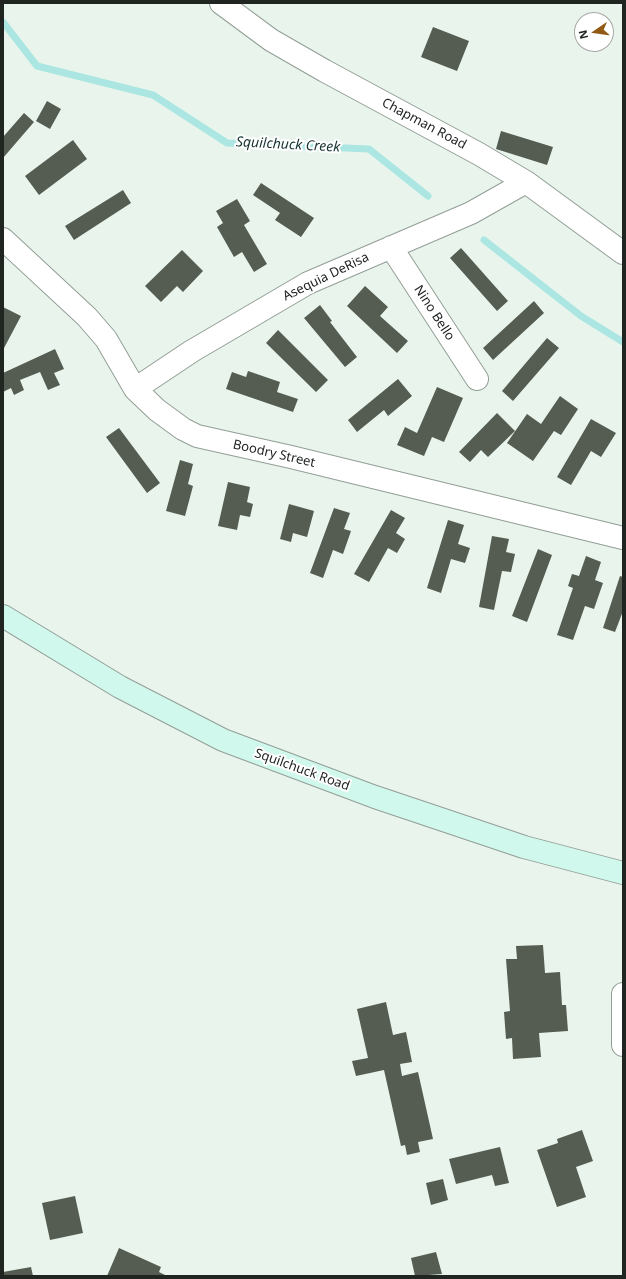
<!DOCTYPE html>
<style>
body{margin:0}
#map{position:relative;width:626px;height:1279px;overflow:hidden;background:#e9f5ec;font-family:"Noto Sans",sans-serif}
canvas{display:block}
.frame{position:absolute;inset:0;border:4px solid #212522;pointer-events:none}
.north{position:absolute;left:574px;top:12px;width:40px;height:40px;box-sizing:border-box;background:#fff;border:1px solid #a6a8a7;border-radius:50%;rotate:257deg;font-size:11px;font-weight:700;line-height:16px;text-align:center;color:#212522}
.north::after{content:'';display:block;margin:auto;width:14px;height:18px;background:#925915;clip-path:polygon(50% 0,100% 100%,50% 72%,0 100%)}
</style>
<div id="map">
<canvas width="626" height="1279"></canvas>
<div class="frame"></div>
<div class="north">N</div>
</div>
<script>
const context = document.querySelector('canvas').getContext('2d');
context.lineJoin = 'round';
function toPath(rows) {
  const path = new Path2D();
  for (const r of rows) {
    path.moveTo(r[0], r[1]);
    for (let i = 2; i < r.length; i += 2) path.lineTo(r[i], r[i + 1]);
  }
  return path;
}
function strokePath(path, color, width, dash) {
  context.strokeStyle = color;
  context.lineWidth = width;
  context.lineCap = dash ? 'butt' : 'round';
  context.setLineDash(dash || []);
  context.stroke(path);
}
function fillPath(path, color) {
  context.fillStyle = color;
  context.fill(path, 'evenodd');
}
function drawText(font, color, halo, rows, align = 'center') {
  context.font = font + ' "Noto Sans",sans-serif';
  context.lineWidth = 4;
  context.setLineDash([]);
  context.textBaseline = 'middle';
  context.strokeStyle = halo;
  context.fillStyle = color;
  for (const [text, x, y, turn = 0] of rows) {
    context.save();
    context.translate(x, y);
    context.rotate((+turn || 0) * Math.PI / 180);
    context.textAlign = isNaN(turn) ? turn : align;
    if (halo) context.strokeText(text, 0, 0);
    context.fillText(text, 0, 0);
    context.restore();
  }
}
strokePath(toPath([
 [3,22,37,66,153,95,227,143,369,149,428,196],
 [484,240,581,316,623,342]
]), '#abe6e2', 7);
fillPath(toPath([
 [433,27,469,41,457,71,421,57],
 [47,101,61,109,50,129,36,121],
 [24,113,34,122,3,158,3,137],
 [501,131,553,147,547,165,496,149],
 [73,140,87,159,39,195,25,176],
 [261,183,314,218,301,237,275,220,280,213,253,195],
 [123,190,131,203,74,240,65,226],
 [237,199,250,221,244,225,267,264,254,272,242,252,234,257,217,227,223,223,216,211],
 [461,248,508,301,497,311,450,258],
 [182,250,203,271,183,292,177,286,161,302,145,286],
 [365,286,388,307,380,316,408,341,397,353,347,306],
 [534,301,544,313,493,360,483,348],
 [320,305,332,321,330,322,357,357,345,367,304,318],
 [3,307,21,316,3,350],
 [278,330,328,380,316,392,266,343],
 [547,338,559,348,513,401,502,391],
 [55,349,64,369,54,373,60,385,48,390,40,372,20,380,24,390,14,395,11,388,3,392,3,373],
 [248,371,280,382,277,392,298,399,293,412,226,389,232,372,246,377],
 [398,379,412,396,388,416,384,410,357,432,348,420],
 [437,387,463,398,444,442,432,437,424,456,397,445,405,427,417,433],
 [560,396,578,409,561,435,554,431,533,461,507,443,527,414,541,424],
 [497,413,515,431,488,457,481,450,470,462,459,452],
 [591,419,616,433,601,457,591,451,571,485,557,477],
 [119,428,160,483,147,493,106,437],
 [180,460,193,464,188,484,193,486,185,516,166,511],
 [228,482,250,487,247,502,253,504,250,517,240,515,237,530,218,526],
 [289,504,314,511,307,537,293,533,291,542,280,539],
 [334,508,350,513,344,529,351,531,343,554,333,550,323,578,310,573],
 [391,510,405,518,396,533,405,539,397,553,388,548,369,582,354,574],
 [448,520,464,525,458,544,470,548,465,563,451,559,441,593,427,588],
 [492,536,509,539,506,552,515,554,511,572,502,571,494,610,479,607],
 [538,549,552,555,527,622,512,616],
 [586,556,601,562,595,580,603,583,594,609,585,606,573,640,557,635,573,588,568,586,572,574,579,576],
 [620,576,623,577,623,611,615,632,603,628],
 [543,945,545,973,560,972,562,1005,566,1005,568,1031,539,1033,541,1057,513,1059,512,1038,506,1039,504,1012,510,1011,506,959,517,959,516,946],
 [386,1002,393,1035,406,1032,412,1062,400,1064,402,1076,418,1072,433,1139,418,1142,420,1152,407,1155,405,1145,401,1146,384,1070,356,1076,352,1061,368,1058,357,1009],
 [582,1130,593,1161,576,1167,586,1197,557,1207,537,1150,558,1143,557,1139],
 [500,1147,509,1183,495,1186,492,1175,456,1184,449,1159],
 [443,1179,448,1200,431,1205,426,1183],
 [75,1196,83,1233,50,1240,42,1203],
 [119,1248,161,1267,159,1272,167,1276,107,1276],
 [436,1252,442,1274,415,1276,411,1258],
 [31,1267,33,1276,3,1276,3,1272]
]), '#555c52');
const street = toPath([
 [221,3,271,40,325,71,479,154,526,182,623,253],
 [3,239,87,317,106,339,135,389,157,410,183,429,197,436,291,457,623,538],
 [391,247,477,379],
 [135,389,192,351,308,283,471,213,526,182],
 [623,994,623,1045]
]);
const secondary = toPath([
 [3,616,120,687,223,740,375,797,524,847,623,873]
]);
strokePath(street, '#929e96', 24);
strokePath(secondary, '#929e96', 24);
strokePath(street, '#fff', 22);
strokePath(secondary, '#d0f8ed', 22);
drawText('13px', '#212522', '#fff', [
 ["Chapman Road",424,124,28],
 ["Asequia DeRisa",326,277,-26],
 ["Nino Bello",434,313,57],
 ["Boodry Street",274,454,13],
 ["Squilchuck Road",302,770,20]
]);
drawText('italic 14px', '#163432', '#fff', [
 ["Squilchuck Creek",288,145,3]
]);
</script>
